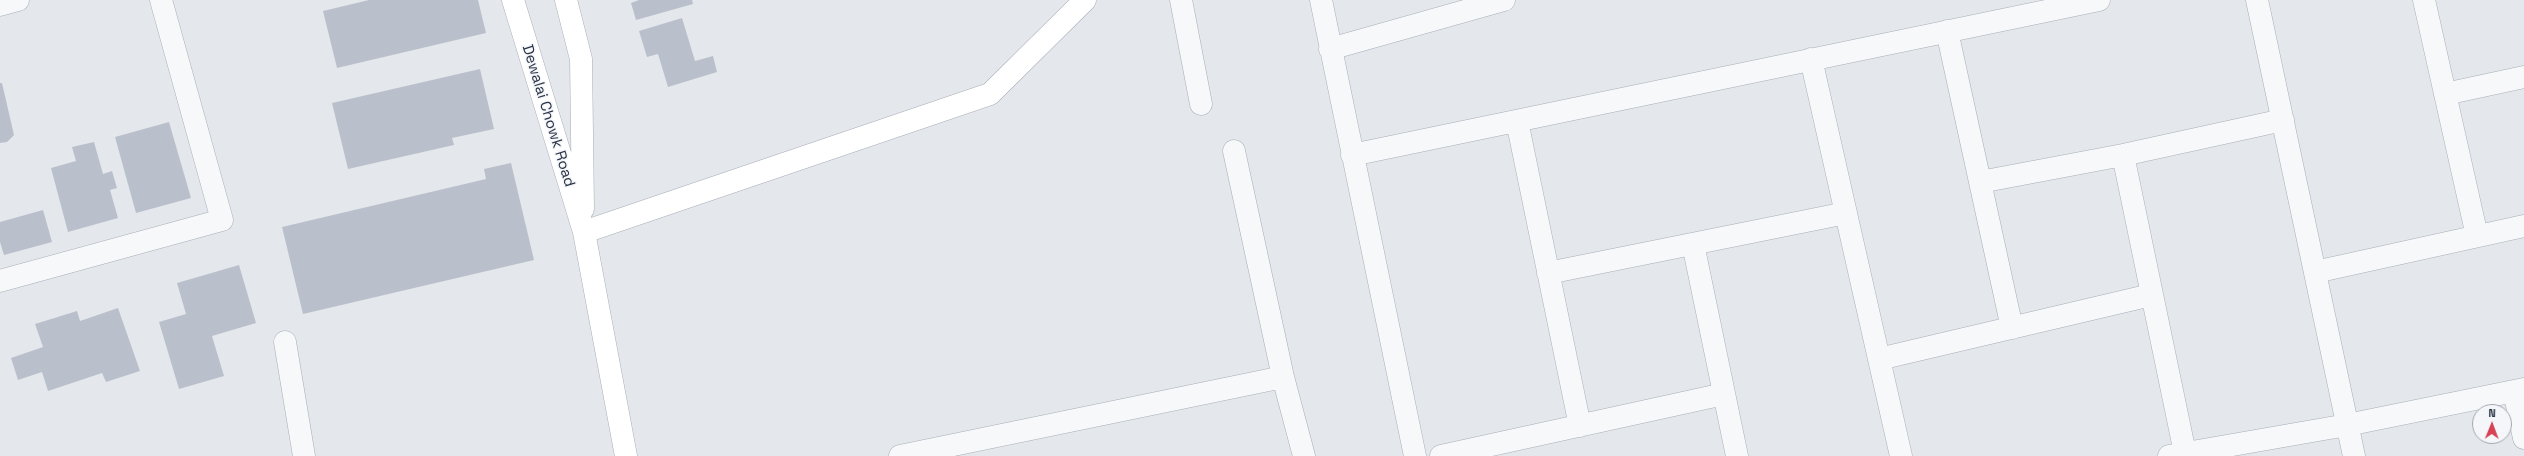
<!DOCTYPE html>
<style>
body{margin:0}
#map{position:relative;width:2524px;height:456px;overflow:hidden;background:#e4e7ec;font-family:"Space Grotesk",sans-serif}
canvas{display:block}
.north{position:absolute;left:2472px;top:404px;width:40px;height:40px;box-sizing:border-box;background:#f4f6f9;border:1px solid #a3a8b1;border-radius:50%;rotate:1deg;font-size:11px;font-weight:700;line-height:16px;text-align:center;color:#2a3446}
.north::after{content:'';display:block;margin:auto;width:14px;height:18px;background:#d74356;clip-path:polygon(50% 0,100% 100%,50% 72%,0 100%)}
</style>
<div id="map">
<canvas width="2524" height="456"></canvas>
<div class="north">N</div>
</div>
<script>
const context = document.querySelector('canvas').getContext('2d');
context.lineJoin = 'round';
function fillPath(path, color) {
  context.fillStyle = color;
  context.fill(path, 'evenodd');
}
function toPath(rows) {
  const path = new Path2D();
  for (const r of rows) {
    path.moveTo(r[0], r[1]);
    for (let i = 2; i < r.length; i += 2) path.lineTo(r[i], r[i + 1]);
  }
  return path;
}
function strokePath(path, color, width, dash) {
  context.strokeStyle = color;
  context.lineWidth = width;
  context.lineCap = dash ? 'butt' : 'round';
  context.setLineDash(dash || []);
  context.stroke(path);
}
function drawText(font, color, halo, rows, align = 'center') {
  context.font = font + ' "Space Grotesk",sans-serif';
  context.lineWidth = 3;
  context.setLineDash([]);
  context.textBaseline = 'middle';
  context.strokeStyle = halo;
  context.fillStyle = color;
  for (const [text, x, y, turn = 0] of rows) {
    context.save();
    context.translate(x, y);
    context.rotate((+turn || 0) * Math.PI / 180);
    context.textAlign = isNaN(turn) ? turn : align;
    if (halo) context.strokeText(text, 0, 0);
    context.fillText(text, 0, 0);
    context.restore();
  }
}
fillPath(toPath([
 [369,0,478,0,486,33,337,68,323,11],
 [639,0,692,0,693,4,636,20,631,3],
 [682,18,695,61,713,56,717,72,668,87,658,54,647,57,639,31],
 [480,69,494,129,452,138,454,145,348,169,332,103],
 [0,83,2,83,14,135,7,142,0,143],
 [169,122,191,198,136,213,115,137],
 [94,142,103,174,112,171,117,188,110,190,118,218,68,232,51,168,76,161,72,147],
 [511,163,534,260,303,314,282,227,486,179,484,169],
 [43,210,52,242,4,255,0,242,0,222],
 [239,265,256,323,212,336,224,376,179,389,159,322,186,314,177,283],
 [118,308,140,371,106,382,102,373,48,391,42,372,18,380,11,358,43,347,35,324,77,311,80,321]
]), '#bac0cb');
const street = toPath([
 [1181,0,1201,104],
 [1321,0,1415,456],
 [2257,0,2354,456],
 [2424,0,2477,236],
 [0,5,18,0],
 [1947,31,2012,328],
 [1330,49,1504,0],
 [1811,59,1901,456],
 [2445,94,2524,77],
 [1517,121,1580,426],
 [1234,151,1283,377,1304,456],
 [1352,155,2099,0],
 [2123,155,2185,453],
 [1980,182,2123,155,2283,120],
 [1693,244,1737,456],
 [2315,272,2524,226],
 [1548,273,1846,213],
 [0,281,222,220,161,0],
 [285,342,304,456],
 [1879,359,2151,295],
 [2514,391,2524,438],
 [900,456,1283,377],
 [1441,456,1724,394],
 [2169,456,2347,425,2524,389]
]);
const secondary = toPath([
 [513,0,584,232,626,456],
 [566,0,581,59,583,209],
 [584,232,990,94,1085,0]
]);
strokePath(street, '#a8aeb7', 23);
strokePath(secondary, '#a8aeb7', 23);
strokePath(street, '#f7f8fa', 22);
strokePath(secondary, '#fff', 22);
drawText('15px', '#2a3446', '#f4f6f9', [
 ["Dewalai Chowk Road",548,116,73]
]);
</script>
